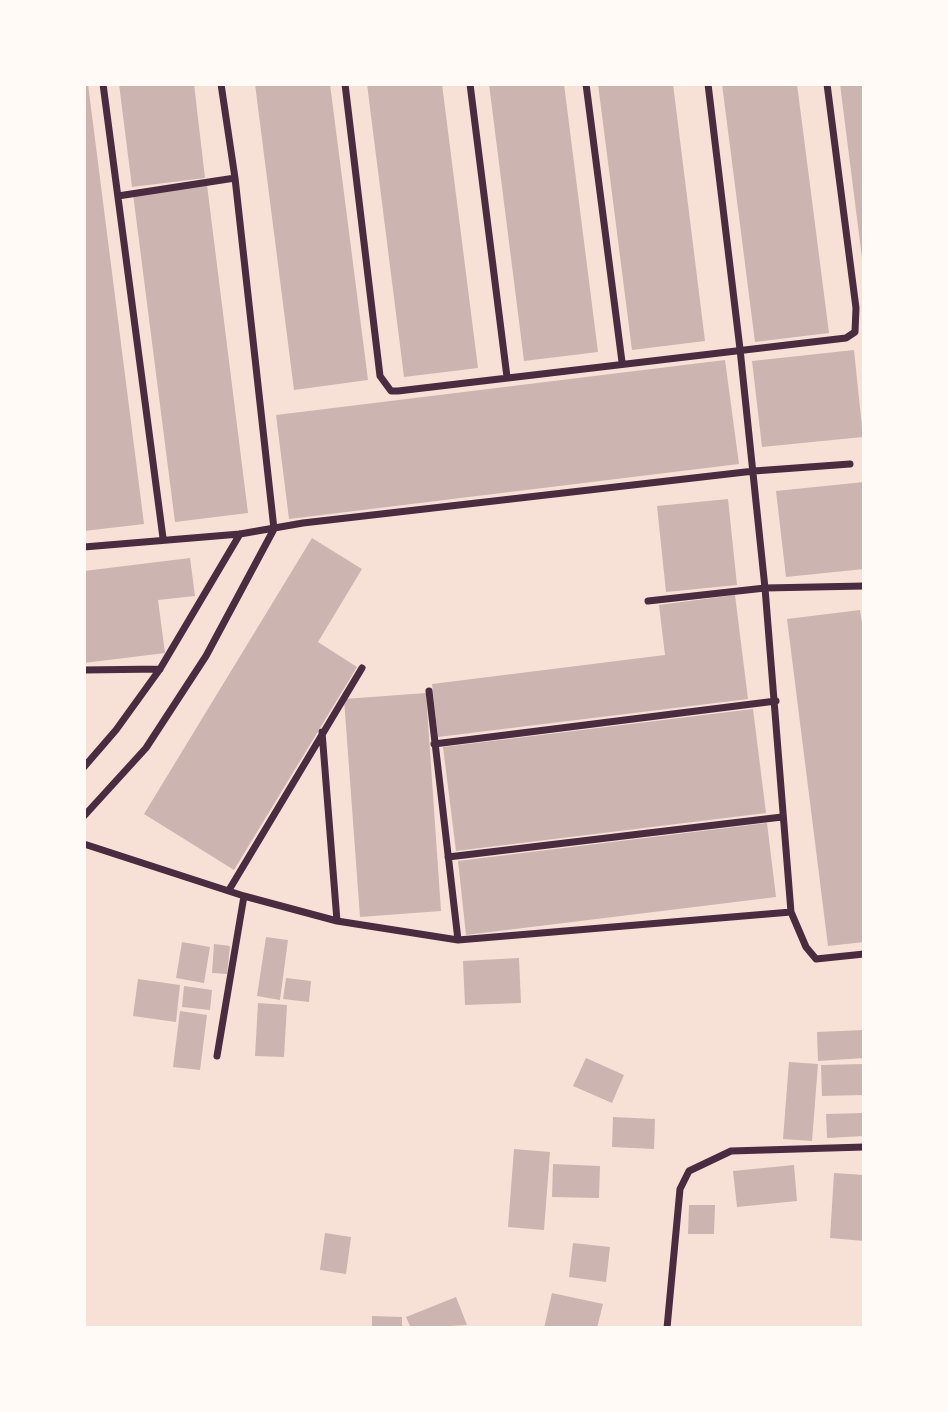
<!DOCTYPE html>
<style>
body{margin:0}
#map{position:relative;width:948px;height:1412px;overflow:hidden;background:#f7e1d7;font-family:"Crimson Pro",serif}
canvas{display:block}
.frame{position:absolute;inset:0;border:86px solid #fffaf5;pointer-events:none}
</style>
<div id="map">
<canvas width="948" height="1412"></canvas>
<div class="frame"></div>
</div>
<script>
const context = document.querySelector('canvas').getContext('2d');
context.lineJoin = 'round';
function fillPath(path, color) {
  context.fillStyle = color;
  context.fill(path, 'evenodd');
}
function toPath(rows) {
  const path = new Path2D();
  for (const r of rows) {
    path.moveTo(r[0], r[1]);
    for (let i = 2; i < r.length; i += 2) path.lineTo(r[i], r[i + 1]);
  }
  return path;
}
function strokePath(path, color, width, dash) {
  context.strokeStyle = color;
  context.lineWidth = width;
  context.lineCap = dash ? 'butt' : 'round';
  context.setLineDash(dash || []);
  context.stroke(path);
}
fillPath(toPath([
 [84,84,88,84,144,524,84,531],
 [119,84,194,84,205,178,132,187],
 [255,84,330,84,368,380,294,390],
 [367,84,442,84,478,368,404,377],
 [489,84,564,84,598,352,524,361],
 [598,84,673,84,705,341,632,350],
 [722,84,797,84,829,333,755,342],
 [840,84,864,84,864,258,862,258],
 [207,185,248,513,175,522,133,194],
 [854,350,863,437,762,447,752,361],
 [725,360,739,464,289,519,276,415],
 [864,482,864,569,786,577,776,491],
 [728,499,737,585,666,592,657,506],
 [312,538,362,569,318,642,357,667,234,870,144,814],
 [190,558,195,596,158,600,165,653,84,663,84,571],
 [735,595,748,699,438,737,432,684,665,655,659,605],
 [860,610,864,636,864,942,828,946,787,619],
 [426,693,441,911,360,917,344,699],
 [753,709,766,813,456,851,443,747],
 [767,823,776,897,466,935,458,861],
 [266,937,288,940,280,1000,257,996],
 [182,942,210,947,204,983,176,978],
 [214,944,230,946,227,974,212,973],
 [519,958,521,1003,465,1005,463,961],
 [286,978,311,981,309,1002,283,999],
 [138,979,180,985,176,1022,133,1016],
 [184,986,212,990,210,1010,182,1007],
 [258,1003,287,1005,284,1057,255,1056],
 [180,1011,207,1015,200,1070,173,1067],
 [864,1030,864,1058,818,1061,817,1032],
 [586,1058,624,1075,612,1103,573,1086],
 [789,1062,818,1064,812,1141,783,1139],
 [864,1064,864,1095,822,1096,821,1065],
 [864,1113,864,1136,827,1138,826,1114],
 [613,1117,655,1119,654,1149,612,1147],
 [514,1149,550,1152,544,1230,508,1227],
 [553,1164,600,1166,599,1198,552,1197],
 [794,1165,797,1201,737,1207,733,1171],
 [834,1173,864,1175,864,1241,830,1238],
 [689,1205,715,1205,714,1234,688,1234],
 [325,1233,351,1237,346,1274,320,1270],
 [573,1243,610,1247,606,1282,569,1277],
 [552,1293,603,1304,597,1328,544,1328],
 [456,1297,467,1325,411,1328,406,1317],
 [372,1316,402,1317,402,1328,372,1328]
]), '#ccb4b1');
strokePath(toPath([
 [103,84,163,538],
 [345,84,380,376,391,391,398,391,846,338,855,332,856,308,827,84],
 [470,84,507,377],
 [586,84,622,362],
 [708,84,740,349,765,588,791,912,806,947,816,959,864,954],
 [118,196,235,178],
 [84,547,240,534,303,523,754,471,850,464],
 [648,601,765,588,864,586],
 [84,670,160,669],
 [429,691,458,940],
 [322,732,337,921],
 [434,744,776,701],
 [84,767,116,730,160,669,240,534],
 [84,816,146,748,206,656,274,529,235,178,221,84],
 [84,844,244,896,337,921,458,940,791,912],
 [448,857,782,817],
 [229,890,362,668],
 [217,1056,244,896],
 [667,1328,680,1189,689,1171,731,1151,864,1147]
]), '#4a2c40', 7);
</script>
